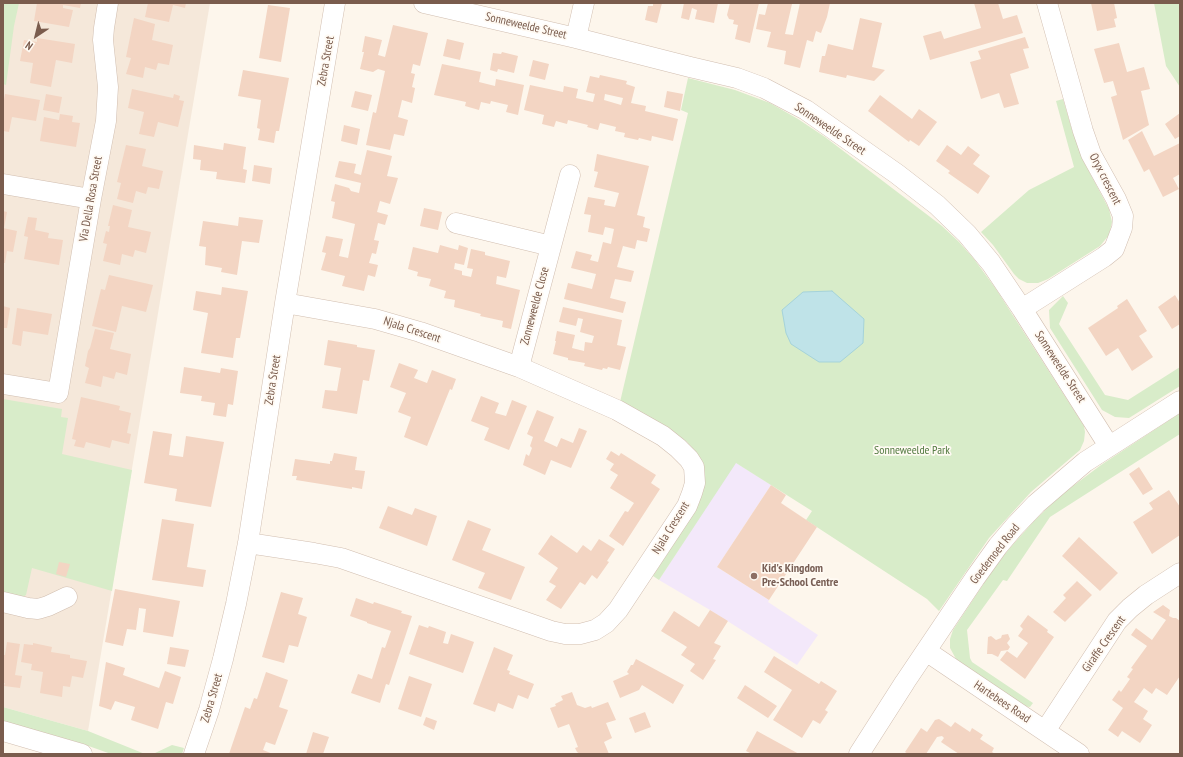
<!DOCTYPE html>
<style>
body{margin:0}
#map{position:relative;width:1183px;height:757px;overflow:hidden;background:#fdf6ec;font-family:"PT Sans Narrow",sans-serif}
canvas{display:block}
.frame{position:absolute;inset:0;border:4px solid #7a5c4d;pointer-events:none}
.north{position:absolute;left:16px;top:16px;width:40px;height:40px;-webkit-text-stroke:3px #fffaf3;paint-order:stroke;rotate:215deg;font-size:11px;font-weight:700;line-height:16px;text-align:center;color:#7a5c4d}
.north::after{content:'';display:block;margin:auto;width:14px;height:18px;background:#7a5c4d;clip-path:polygon(50% 0,100% 100%,50% 72%,0 100%)}
</style>
<div id="map">
<canvas width="1183" height="757"></canvas>
<div class="frame"></div>
<div class="north">N</div>
</div>
<script>
const context = document.querySelector('canvas').getContext('2d');
context.lineJoin = 'round';
function fillPath(path, color) {
  context.fillStyle = color;
  context.fill(path, 'evenodd');
}
function toPath(rows) {
  const path = new Path2D();
  for (const r of rows) {
    path.moveTo(r[0], r[1]);
    for (let i = 2; i < r.length; i += 2) path.lineTo(r[i], r[i + 1]);
  }
  return path;
}
function strokePath(path, color, width, dash) {
  context.strokeStyle = color;
  context.lineWidth = width;
  context.lineCap = dash ? 'butt' : 'round';
  context.setLineDash(dash || []);
  context.stroke(path);
}
function drawText(font, color, halo, rows, align = 'center') {
  context.font = font + ' "PT Sans Narrow",sans-serif';
  context.lineWidth = 3.5;
  context.setLineDash([]);
  context.textBaseline = 'middle';
  context.strokeStyle = halo;
  context.fillStyle = color;
  for (const [text, x, y, turn = 0] of rows) {
    context.save();
    context.translate(x, y);
    context.rotate((+turn || 0) * Math.PI / 180);
    context.textAlign = isNaN(turn) ? turn : align;
    if (halo) context.strokeText(text, 0, 0);
    context.fillText(text, 0, 0);
    context.restore();
  }
}
fillPath(toPath([
 [3,3,210,3,88,731,3,707]
]), '#f5e8da');
fillPath(toPath([
 [735,462,771,485,717,567,769,600,768,602,818,635,797,665,710,610,659,580]
]), '#f3e8fa');
fillPath(toPath([
 [3,3,19,3,14,26,6,85,3,84],
 [1154,3,1180,3,1180,87,1166,66],
 [688,78,735,90,770,103,798,119,825,137,942,226,959,242,974,259,996,289,1084,426,1085,432,1084,441,1080,450,1031,492,989,538,939,611,927,599,806,520,812,511,736,463,659,580,653,576,697,507,703,492,704,476,696,452,687,442,672,431,620,402,688,113,681,110],
 [1063,99,1073,133,1084,162,1109,209,1112,222,1109,235,1100,246,1048,279,1038,283,1027,283,1019,279,1014,274,993,245,981,232,1029,190,1074,167,1056,101],
 [1063,296,1068,303,1059,324,1105,395,1128,400,1180,367,1180,386,1129,418,1115,417,1102,410,1050,328,1049,310],
 [3,399,62,409,61,417,68,418,62,454,132,470,112,591,32,568,26,595,17,600,3,596],
 [1180,413,1180,434,1050,517,1007,581,1003,580,967,630,970,658,972,662,1033,703,1030,707,1022,706,956,659,950,648,950,639,953,630,992,571,1009,549,1034,521,1061,495,1101,465],
 [3,707,88,731,145,754,111,754,83,744,3,721],
 [172,745,184,748,182,754,153,754]
]), '#d8ecc9');
const water = toPath([
 [832,291,864,319,863,343,840,362,819,362,791,344,786,333,782,310,803,292,832,291]
]);
fillPath(water, '#bfe3e8');
strokePath(water, '#a5d3da', 1);
fillPath(toPath([
 [37,3,81,3,80,8,63,5,63,8,73,10,69,27,34,21],
 [148,3,186,3,185,8,173,5,169,22,145,17],
 [653,3,662,3,657,23,645,20,648,6,653,6],
 [684,3,696,4,696,3,718,3,714,23,695,19,697,10,692,8,689,20,681,18],
 [730,3,759,3,750,43,735,39,738,25,733,24,734,20,729,19,727,15],
 [768,3,792,4,785,34,793,35,800,3,830,3,827,17,821,33,816,31,813,42,807,40,800,68,784,64,786,51,767,47,771,32,756,29,759,14,765,15],
 [974,3,998,3,1003,19,1017,15,1023,33,930,60,923,36,941,31,944,39,981,28],
 [1091,3,1114,3,1117,18,1114,19,1116,27,1097,31],
 [268,5,290,8,281,62,259,58],
 [134,18,155,24,152,40,173,45,169,65,158,63,156,70,145,67,143,78,126,74,131,58,126,57],
 [860,18,882,23,872,67,885,70,874,81,847,75,846,78,819,72,822,56,825,56,828,44,853,50],
 [393,25,428,33,420,66,413,64,411,73,415,74,412,87,415,88,412,103,402,100,398,117,408,120,404,136,394,134,390,150,366,145,373,112,376,113,385,71,378,69,373,72,360,69,364,52,362,52,365,36,382,40,378,55,385,57],
 [1025,37,1029,48,1023,49,1029,68,1010,74,1019,104,1004,108,999,93,981,99,970,62,981,59,978,51],
 [37,38,75,44,72,63,56,60,51,87,30,83,33,63,20,61,24,40,37,42],
 [447,39,464,43,460,60,443,56],
 [1119,43,1127,72,1144,67,1150,89,1141,91,1149,125,1123,140,1111,97,1117,95,1113,81,1104,83,1094,49],
 [502,52,518,56,514,73,498,69,497,72,490,70,493,53,501,54],
 [533,60,549,64,545,80,529,76],
 [442,64,481,72,479,82,495,86,496,79,524,85,518,115,506,112,508,105,491,101,490,104,481,102,479,110,465,106,466,102,434,95],
 [243,70,289,78,279,131,276,131,274,143,258,140,260,129,257,128,261,100,238,96],
 [600,75,627,81,626,84,635,87,631,103,646,106,645,111,678,119,673,141,652,136,651,141,639,138,638,140,624,137,625,133,615,131,616,127,600,123,598,130,587,127,588,125,568,120,567,124,556,121,554,127,542,124,544,115,524,110,530,85,563,92,564,86,578,89,576,98,593,102,595,94,586,92,590,76,599,78],
 [605,94,623,98,621,105,604,100],
 [132,89,173,98,174,94,180,96,179,100,184,101,178,127,158,122,154,137,139,134,144,112,128,108],
 [355,91,372,95,368,111,351,107],
 [667,91,683,94,680,111,664,107],
 [5,94,40,100,36,121,12,117,9,132,3,131,3,105],
 [46,94,62,97,59,113,43,110],
 [880,95,912,119,919,109,937,122,919,146,910,140,909,142,868,111],
 [1180,113,1180,136,1175,139,1165,124],
 [60,114,73,116,72,122,80,123,76,147,40,141,44,117,59,120],
 [344,125,360,129,357,145,341,141],
 [1142,131,1154,156,1180,143,1180,174,1173,178,1179,189,1163,197,1149,169,1144,172,1128,140],
 [224,143,246,147,243,169,247,170,245,183,216,179,217,172,200,170,201,160,193,159,194,145,223,150],
 [126,145,146,149,142,166,163,171,159,189,148,187,146,194,136,191,133,203,117,199,121,183,117,182],
 [947,145,961,155,968,146,980,155,973,164,990,176,978,194,948,173,950,171,936,161],
 [367,150,392,156,387,176,398,178,390,204,380,201,377,212,388,215,385,225,378,223,374,240,379,241,376,254,372,253,369,263,378,265,375,277,368,275,364,291,342,286,345,276,321,270,326,253,322,252,326,236,343,239,339,256,348,258,355,224,332,218,335,202,331,201,335,184,349,188,351,191,359,193,361,183,335,177,339,161,356,164,354,173,361,175],
 [597,154,649,166,637,215,645,217,643,227,650,229,647,242,637,240,635,249,623,246,617,267,634,271,631,282,615,279,610,298,626,302,623,313,564,299,568,283,592,289,596,274,571,268,576,251,592,255,590,260,598,262,603,242,611,244,614,229,605,227,603,235,588,232,591,215,584,214,588,197,605,200,604,205,615,207,619,193,594,187,598,172,594,171],
 [254,165,272,168,270,184,252,181],
 [113,205,132,210,128,227,151,232,146,253,135,250,133,257,122,254,120,265,103,261,107,244,103,243,106,231,109,232,110,226,108,226],
 [424,208,442,212,438,230,420,226],
 [3,211,7,212,4,228,3,228],
 [28,217,37,218,35,230,49,233,48,238,63,240,59,265,24,259,28,237,24,236],
 [239,217,263,220,259,243,242,241,237,275,221,272,222,268,205,265,206,247,199,246,203,221,238,226],
 [3,228,17,231,13,252,7,251,5,263,3,263],
 [440,245,458,250,459,245,468,248,464,265,455,263,454,269,462,271,462,275,471,277,473,269,467,268,471,249,485,252,485,255,510,261,506,278,497,276,496,284,520,290,511,329,502,327,503,321,480,316,481,314,454,307,455,300,444,298,446,291,429,286,431,279,417,276,418,272,408,269,413,247,438,253],
 [109,275,153,285,146,312,122,306,116,332,92,326,101,289,105,290],
 [222,287,248,291,240,338,236,338,233,358,201,353,208,313,193,310,196,291,221,295],
 [1175,295,1180,303,1180,324,1172,329,1158,307],
 [1127,299,1147,331,1139,336,1153,357,1132,371,1118,348,1106,356,1088,328,1118,308,1117,306],
 [3,306,10,308,7,328,3,328],
 [563,307,622,320,617,345,626,347,620,370,608,367,607,369,603,368,602,370,584,366,585,363,568,360,568,358,553,354,556,341,555,341,557,331,575,335,572,348,584,351,585,342,592,343,594,336,580,332,583,319,578,318,576,326,559,322],
 [17,308,52,314,48,335,23,331,21,346,12,344],
 [95,329,114,333,110,349,131,354,127,375,116,372,114,379,103,376,101,387,85,383,89,368,85,366,88,351,90,348],
 [328,340,357,345,357,347,375,350,369,381,363,380,357,414,322,408,325,390,337,391,341,368,324,365],
 [399,363,418,370,414,378,427,383,432,370,456,379,452,390,450,389,427,446,404,437,411,417,398,412,406,393,390,387],
 [184,367,220,373,221,368,238,371,233,405,228,404,226,417,213,415,215,403,201,401,202,396,180,393],
 [481,396,499,403,495,413,506,416,512,400,527,406,509,450,484,440,489,428,471,421],
 [81,397,120,406,119,410,131,413,127,433,131,434,129,444,112,440,110,448,86,442,84,448,74,446,76,440,72,439],
 [537,410,554,417,544,441,557,447,561,438,573,443,579,428,587,431,571,468,551,460,545,475,523,465,526,454,529,456,532,448,530,446,533,437,527,434],
 [153,431,172,434,169,455,183,457,186,436,224,442,211,507,175,501,177,489,144,483],
 [611,451,619,456,621,453,656,475,651,483,660,489,623,546,609,536,625,511,628,512,634,503,610,488,618,475,610,470,614,464,606,459],
 [334,453,357,457,355,470,365,471,362,489,352,487,352,489,296,480,297,476,292,476,295,459,330,464,330,461,332,461],
 [1139,467,1153,489,1143,495,1129,474],
 [771,485,786,495,781,503,817,527,769,600,717,567],
 [1169,490,1180,507,1180,535,1152,554,1133,522,1153,509,1149,503],
 [388,506,412,515,415,508,437,516,427,546,379,528],
 [162,519,194,524,187,567,206,570,203,587,152,580],
 [468,520,491,529,482,550,525,567,511,600,478,588,485,573,452,560],
 [551,535,577,553,583,545,591,551,599,539,615,549,607,561,609,562,597,579,592,575,585,585,580,582,561,609,546,600,556,586,549,582,558,568,538,554],
 [1079,537,1118,573,1100,591,1062,556],
 [59,562,70,564,66,577,56,574],
 [1077,581,1092,595,1065,622,1053,612,1066,598,1063,595],
 [115,589,180,601,173,637,143,632,146,609,139,608,136,630,127,629,123,646,105,642],
 [281,592,303,598,298,614,307,617,298,647,289,645,284,663,262,657],
 [356,598,373,604,374,602,402,611,401,613,412,616,389,685,386,684,380,703,351,693,358,674,372,679,382,647,385,648,391,631,367,623,367,622,350,616],
 [1163,605,1170,610,1169,616,1173,618,1176,618,1180,621,1180,670,1179,672,1180,672,1180,676,1167,695,1156,688,1152,694,1144,688,1134,702,1148,711,1143,719,1152,725,1140,743,1122,731,1118,737,1108,730,1123,708,1112,700,1119,690,1121,692,1130,679,1127,677,1133,669,1131,668,1147,646,1131,635,1136,628,1152,640,1166,620,1153,612],
 [710,610,728,621,714,643,721,646,713,659,716,660,703,680,690,671,695,664,681,655,687,647,661,631,674,611,699,627],
 [1028,615,1048,630,1047,632,1054,637,1025,679,1000,660,1007,651,1017,658,1028,643,1018,636,1023,629,1020,626],
 [419,625,428,628,429,626,446,632,443,643,448,644,451,634,474,642,463,673,409,654],
 [1008,634,1010,639,1007,643,1010,647,1008,650,1001,651,998,657,992,654,987,654,988,637,991,636,996,640,1001,638,1002,635],
 [7,642,20,644,15,675,22,676,20,688,4,686,5,683,3,683,3,655,5,655],
 [33,643,52,647,51,652,70,655,70,658,87,661,83,678,72,676,70,687,63,686,62,697,40,693,43,672,31,670,32,664,21,662,24,644,33,645],
 [170,647,189,650,185,667,167,664],
 [494,647,513,655,507,670,510,671,509,674,534,684,528,699,518,695,513,709,498,703,495,712,473,704],
 [774,656,819,684,821,681,837,691,825,710,828,712,820,724,813,720,802,738,773,720,792,690,764,672],
 [636,659,684,685,673,704,642,685,639,690,620,698,613,681,629,674,627,672,631,665,633,665],
 [106,662,125,668,123,675,159,688,165,671,181,677,173,704,166,702,158,729,131,720,135,707,115,701,111,710,99,706],
 [266,672,288,680,279,707,288,710,275,745,266,742,263,750,273,754,229,754,245,707,250,709,254,698,257,699],
 [409,676,432,684,421,717,398,709],
 [745,685,777,706,768,718,737,698],
 [572,692,577,705,585,708,591,706,592,708,608,702,616,720,606,723,612,738,604,742,609,754,588,754,587,753,580,754,577,752,575,748,578,747,569,724,558,728,550,708,556,706,555,704,563,700,561,696],
 [645,712,651,727,635,733,629,718],
 [426,717,437,721,434,730,423,725],
 [939,719,951,727,955,722,970,732,972,728,983,735,980,739,994,748,992,752,995,754,959,754,941,742,944,738,942,736,937,737,926,754,908,754,905,752,921,728,927,732,935,720],
 [757,731,799,754,752,754,746,751],
 [313,732,329,737,323,754,306,754]
]), '#f3d5c3');
const minor = toPath([
 [424,3,576,38,690,67,737,78,764,88,806,110,897,174,937,205,967,234,991,263,1022,309,1109,446],
 [576,38,584,3],
 [3,184,91,199],
 [456,223,551,246],
 [1022,309,1104,257,1114,249,1122,228,1123,216,1116,199,1091,154,1083,131,1047,3],
 [519,367,570,175],
 [3,384,58,393,91,199,106,121,108,87,103,40,104,28,108,3],
 [248,543,314,553,341,558,551,631,565,634,580,634,595,630,606,623,618,610,687,506,692,493,695,483,694,467,689,459,678,448,663,436,617,410,519,367,420,332,375,319,285,303],
 [3,602,28,608,38,609,48,606,67,597],
 [926,651,1079,754],
 [3,731,82,754],
 [1045,731,1117,621,1130,608,1146,595,1180,573],
 [194,754,209,710,223,659,236,604,248,543,285,303,335,3],
 [859,754,905,682,975,578,998,546,1015,526,1036,504,1085,462,1180,401]
]);
strokePath(minor, '#d1beb0', 21);
strokePath(minor, '#fff', 20);
for (const [x, y, r, color] of [
 [754,576,4,"#8d6e63"]
]) {
  const dot = new Path2D();
  dot.arc(x, y, r, 0, 2 * Math.PI);
  context.fillStyle = color;
  context.fill(dot);
  strokePath(dot, '#fffaf3', 1.5);
}
drawText('12px', '#7a5c4d', '#fffaf3', [
 ["Sonneweelde Street",526,26,13],
 ["Zebra Street",326,61,-80],
 ["Sonneweelde Street",830,129,34],
 ["Oryx crescent",1105,179,63],
 ["Via Della Rosa Street",91,199,-80],
 ["Zonneweelde Close",535,306,-75],
 ["Njala Crescent",412,330,18],
 ["Sonneweelde Street",1060,367,57],
 ["Zebra Street",273,380,-81],
 ["Njala Crescent",671,528,-58],
 ["Goedemoed Road",995,554,-52],
 ["Giraffe Crescent",1104,644,-55],
 ["Zebra Street",212,698,-74],
 ["Hartebees Road",1002,702,34]
]);
drawText('12px', '#537a41', '#fffaf3', [
 ["Sonneweelde Park",912,451]
]);
drawText('bold 12px', '#785e54', '#fffaf3', [
 ["Kid's Kingdom",762,569],
 ["Pre-School Centre",762,583]
], 'left');
</script>
